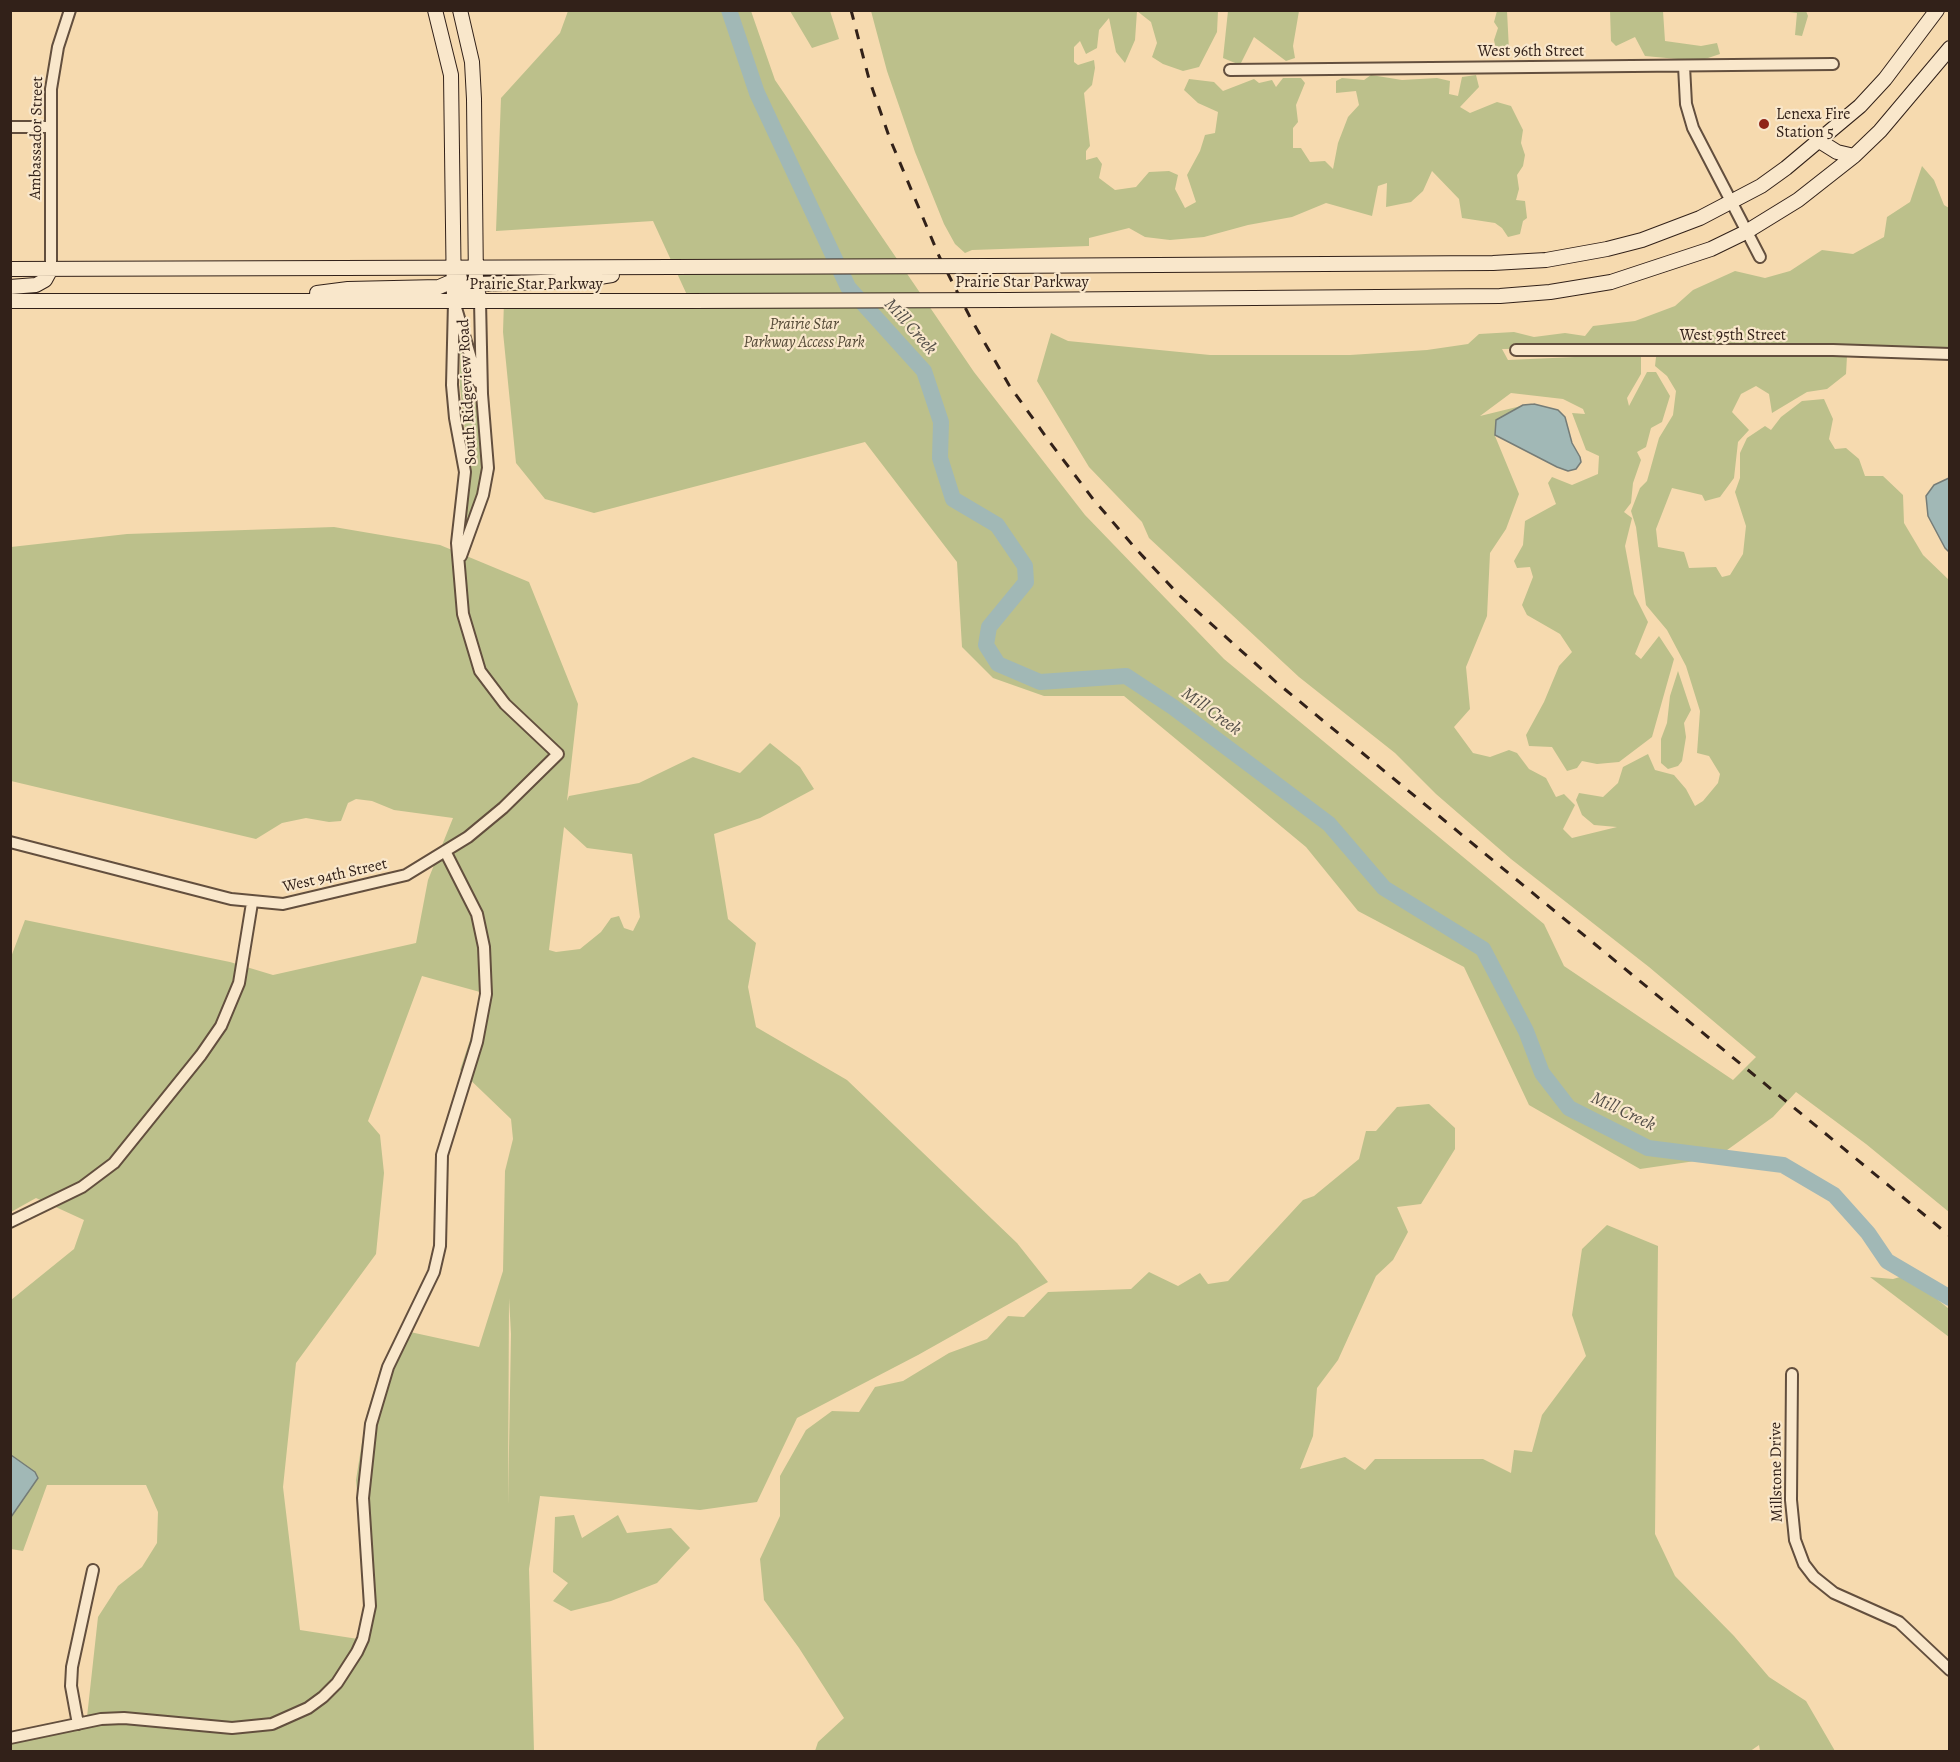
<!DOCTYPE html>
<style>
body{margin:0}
#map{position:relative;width:1960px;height:1762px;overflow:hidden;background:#f6daaf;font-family:Alegreya,serif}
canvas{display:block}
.frame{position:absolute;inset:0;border:12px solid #322119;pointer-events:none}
</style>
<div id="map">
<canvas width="1960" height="1762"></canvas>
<div class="frame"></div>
</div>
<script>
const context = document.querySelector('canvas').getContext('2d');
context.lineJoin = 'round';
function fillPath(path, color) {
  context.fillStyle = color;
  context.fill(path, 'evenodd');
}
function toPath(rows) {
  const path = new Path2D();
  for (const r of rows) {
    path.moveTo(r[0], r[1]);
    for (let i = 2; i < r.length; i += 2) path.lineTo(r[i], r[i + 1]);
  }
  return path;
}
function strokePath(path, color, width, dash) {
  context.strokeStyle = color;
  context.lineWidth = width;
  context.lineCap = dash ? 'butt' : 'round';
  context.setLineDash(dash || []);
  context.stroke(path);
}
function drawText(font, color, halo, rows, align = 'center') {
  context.font = font + ' Alegreya,serif';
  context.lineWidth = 4.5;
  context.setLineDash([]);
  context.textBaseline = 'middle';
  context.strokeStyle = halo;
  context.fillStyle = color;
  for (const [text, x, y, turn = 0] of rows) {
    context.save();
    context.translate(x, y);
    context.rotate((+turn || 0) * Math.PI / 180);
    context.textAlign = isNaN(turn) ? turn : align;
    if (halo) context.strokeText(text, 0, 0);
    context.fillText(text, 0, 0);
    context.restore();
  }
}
fillPath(toPath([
 [568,11,751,11,775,80,974,372,1085,515,1224,659,1544,924,1564,966,1733,1080,1756,1057,1649,967,1511,859,1436,794,1395,753,1299,677,1149,538,1142,522,1089,467,1037,381,1051,333,1068,341,1210,355,1350,355,1427,350,1468,344,1479,334,1514,332,1534,337,1565,333,1585,336,1593,326,1635,321,1675,306,1693,290,1735,271,1765,278,1790,271,1822,250,1853,254,1884,237,1887,217,1910,202,1922,166,1934,180,1944,205,1949,208,1949,349,1870,346,1502,349,1508,360,1641,354,1641,374,1627,398,1629,406,1647,372,1656,372,1670,396,1662,422,1651,428,1646,447,1637,452,1641,460,1633,483,1631,503,1624,512,1632,518,1625,546,1634,594,1648,622,1635,654,1641,659,1659,636,1674,659,1652,737,1619,762,1597,764,1582,761,1577,768,1567,771,1552,747,1529,746,1526,735,1544,702,1559,666,1572,652,1560,634,1527,615,1522,605,1533,577,1530,567,1517,568,1514,561,1523,545,1525,521,1556,504,1548,483,1552,477,1572,485,1598,474,1599,456,1586,450,1572,413,1585,414,1583,409,1563,399,1511,393,1480,416,1521,406,1497,420,1495,428,1495,436,1519,494,1506,529,1490,553,1487,616,1466,667,1470,709,1454,727,1473,753,1490,757,1509,750,1517,753,1529,769,1546,778,1556,797,1564,794,1575,805,1563,829,1572,838,1617,827,1594,825,1582,815,1576,800,1579,793,1603,797,1618,783,1623,767,1648,754,1655,770,1674,775,1686,789,1695,806,1703,801,1718,783,1720,774,1709,756,1697,753,1700,711,1686,666,1667,630,1646,605,1636,527,1631,511,1640,488,1647,481,1659,438,1673,415,1676,391,1667,376,1655,366,1656,357,1668,354,1721,357,1847,356,1846,374,1827,389,1807,392,1772,413,1769,394,1756,386,1741,394,1732,412,1749,430,1738,442,1734,478,1720,497,1705,501,1702,495,1672,488,1656,529,1658,547,1684,552,1689,568,1716,567,1722,577,1730,575,1743,554,1746,526,1735,492,1740,478,1740,453,1747,438,1765,426,1771,430,1781,417,1802,401,1824,399,1833,419,1829,439,1835,449,1846,448,1859,459,1865,476,1883,476,1903,495,1904,523,1923,555,1949,580,1949,1212,1866,1144,1796,1092,1773,1117,1716,1158,1640,1169,1529,1105,1464,967,1358,911,1306,847,1124,696,1044,696,993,678,962,647,957,562,865,442,594,513,545,499,516,463,503,332,504,301,687,295,653,221,496,231,501,98,560,33],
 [790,11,830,11,839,39,812,48],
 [871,11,1218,11,1217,32,1199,67,1183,71,1163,64,1152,57,1157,43,1151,22,1137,11,1135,40,1125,63,1116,52,1109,18,1099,30,1097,48,1086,54,1080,41,1074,47,1074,62,1078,65,1094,60,1095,68,1092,85,1084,93,1090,146,1086,151,1086,160,1097,157,1102,164,1099,178,1115,190,1136,187,1149,172,1169,171,1178,175,1175,189,1185,208,1196,202,1187,175,1200,151,1205,135,1215,133,1218,112,1198,103,1184,90,1189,79,1214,82,1223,91,1254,79,1259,83,1272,80,1276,87,1283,78,1301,78,1305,83,1296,105,1298,122,1293,128,1293,148,1301,148,1310,162,1325,161,1333,169,1338,143,1348,117,1359,105,1356,91,1336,93,1336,81,1342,78,1364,80,1371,75,1402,80,1437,78,1450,81,1449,94,1458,96,1462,77,1476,75,1479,87,1460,107,1470,113,1497,102,1511,106,1523,130,1521,143,1525,155,1523,166,1517,175,1519,189,1516,200,1525,201,1527,218,1523,221,1520,234,1508,237,1502,228,1495,223,1462,218,1459,199,1432,171,1423,191,1411,202,1386,207,1387,183,1378,186,1372,216,1326,203,1292,217,1248,225,1204,237,1170,240,1145,237,1129,228,1089,238,1089,246,972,250,965,253,955,244,944,224,915,152,887,71],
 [1228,11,1299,11,1293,46,1295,58,1286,61,1254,37,1240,65,1223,58],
 [1497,11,1507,11,1509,50,1501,53,1496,50,1494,40,1498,28,1494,22],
 [1610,11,1663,11,1665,41,1701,46,1717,43,1720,54,1699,61,1645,56,1635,37,1616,46,1611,41],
 [1781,11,1806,11,1808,16,1802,36,1795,35,1797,13],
 [460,333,472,380,485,462,483,478,464,538,461,538,469,467,460,387],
 [334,527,440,545,529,582,578,704,567,801,569,796,639,783,693,757,740,773,770,743,800,767,814,789,760,818,714,834,728,919,756,943,748,987,756,1027,847,1080,1017,1243,1048,1282,918,1355,797,1418,757,1502,700,1510,540,1496,529,1569,534,1751,11,1751,11,1733,87,1717,98,1617,118,1586,142,1567,157,1543,158,1512,146,1485,47,1485,23,1551,11,1549,11,1300,74,1249,84,1220,36,1198,11,1212,11,957,25,920,230,962,273,975,416,943,428,880,453,818,394,810,372,801,356,799,348,803,341,821,329,822,306,818,282,823,256,839,11,781,11,547,127,534],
 [564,827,587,848,632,854,640,917,633,931,624,928,619,916,611,918,601,932,580,949,556,952,549,950],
 [422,976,480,992,477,1019,460,1070,511,1119,513,1139,505,1171,503,1271,479,1347,401,1330,381,1367,366,1417,356,1480,366,1602,358,1639,300,1630,283,1487,296,1363,376,1254,384,1173,380,1135,368,1121],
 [509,1298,511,1334,508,1505],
 [1678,671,1691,710,1684,723,1686,737,1682,761,1678,766,1668,769,1661,763,1661,739,1667,723,1670,696],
 [1429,1104,1455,1128,1455,1149,1421,1204,1397,1207,1408,1232,1393,1260,1376,1276,1338,1360,1317,1388,1313,1436,1300,1469,1345,1457,1365,1470,1375,1459,1483,1459,1511,1473,1514,1450,1532,1452,1542,1415,1586,1356,1572,1315,1582,1249,1607,1225,1658,1246,1655,1534,1675,1576,1734,1636,1769,1677,1806,1701,1835,1751,1760,1751,1759,1745,1749,1752,815,1751,818,1742,844,1718,799,1648,764,1600,760,1559,780,1516,780,1476,806,1430,832,1411,859,1412,875,1387,903,1381,949,1353,987,1339,1008,1316,1024,1317,1048,1292,1131,1289,1149,1272,1178,1286,1200,1273,1208,1284,1228,1281,1303,1200,1314,1196,1359,1159,1366,1131,1376,1131,1397,1107],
 [1870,1277,1893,1279,1900,1277,1932,1295,1949,1309,1949,1337],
 [574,1515,582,1538,618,1515,627,1533,671,1528,690,1548,657,1583,611,1601,571,1611,553,1601,568,1583,553,1572,555,1517]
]), '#bcc08b');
const water = toPath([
 [1534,404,1558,410,1565,417,1572,443,1580,457,1581,462,1576,469,1568,471,1557,467,1495,435,1496,420,1523,405,1534,404],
 [1949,478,1949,552,1945,548,1928,516,1926,496,1934,485,1949,478],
 [11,1455,35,1472,38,1478,11,1517,11,1455]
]);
fillPath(water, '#a1b8b6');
strokePath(water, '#757c77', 1.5);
strokePath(toPath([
 [729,10,757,93,848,287,924,371,941,422,940,458,953,499,997,525,1025,566,1026,582,989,627,986,645,998,664,1040,682,1126,676,1173,707,1329,824,1384,888,1483,949,1526,1031,1542,1073,1569,1108,1648,1148,1783,1165,1834,1195,1868,1233,1887,1261,1950,1298]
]), '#a1b8b6', 16);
const minor = toPath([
 [1684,66,1686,104,1693,128,1760,257],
 [1230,70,1833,64],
 [10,127,50,127],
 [51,269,51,89,58,47,70,10],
 [456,308,478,382],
 [1516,350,1833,350,1950,354],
 [461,556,483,495,488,468,482,394,480,301],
 [10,842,231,899,283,904,406,875,468,837,503,808,558,754,505,704,480,671,463,614,457,543,465,472,455,418,452,385,454,302],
 [10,1222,82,1187,114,1163,201,1055,221,1026,239,983,252,903],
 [1792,1374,1791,1500,1795,1540,1804,1564,1814,1577,1834,1593,1899,1622,1950,1670],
 [78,1724,71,1686,72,1667,93,1570],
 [10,1738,101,1719,124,1718,232,1728,272,1724,308,1708,323,1697,337,1683,357,1652,363,1639,370,1606,363,1498,371,1424,388,1367,434,1272,440,1246,442,1155,477,1042,486,994,484,947,477,914,445,851]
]);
const secondary = toPath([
 [435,10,451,75,454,302],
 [460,10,472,62,474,99,476,284,480,301],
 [1821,142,1837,152,1854,156],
 [990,266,1493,263,1546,260,1607,249,1642,240,1700,218,1761,186,1786,168,1860,106,1885,79,1937,10],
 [10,269,673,267],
 [10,287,36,285,45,280,51,269],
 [317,293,348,289,439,287,460,278],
 [1008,300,1500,296,1550,292,1611,282,1711,249,1746,232,1798,200,1854,156,1880,131,1950,48],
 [10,301,690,301],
 [454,302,463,290,476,284,574,281,612,275]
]);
strokePath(minor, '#634f3e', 14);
strokePath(secondary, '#322119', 16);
strokePath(minor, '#f9e7cb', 10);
strokePath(secondary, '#f9e7cb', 14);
strokePath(toPath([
 [851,10,869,79,890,139,939,256,971,319,1009,385,1049,441,1093,499,1136,549,1179,595,1276,682,1950,1236]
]), '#322119', 3, [10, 10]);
const secondaryBridge = toPath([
 [673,267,990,266],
 [690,301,1008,300]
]);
strokePath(secondaryBridge, '#322119', 16, []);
strokePath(secondaryBridge, '#f9e7cb', 14);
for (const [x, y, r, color] of [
 [1764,124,6,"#8f2418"]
]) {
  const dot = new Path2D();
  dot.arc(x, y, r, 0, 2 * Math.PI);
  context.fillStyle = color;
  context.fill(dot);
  strokePath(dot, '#f9e7cb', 2);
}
drawText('16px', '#322119', '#f9e7cb', [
 ["West 96th Street",1531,52],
 ["Ambassador Street",37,138,-89],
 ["Prairie Star Parkway",1022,283],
 ["Prairie Star Parkway",536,285],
 ["West 95th Street",1733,336],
 ["South Ridgeview Road",468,392,-93],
 ["West 94th Street",335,876,-13],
 ["Millstone Drive",1777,1472,-91]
]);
drawText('16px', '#322119', '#f9e7cb', [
 ["Lenexa Fire",1776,115],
 ["Station 5",1776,133]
], 'left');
drawText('italic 16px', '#544936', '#f9e7cb', [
 ["Prairie Star",804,325],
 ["Parkway Access Park",804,343]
]);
drawText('italic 18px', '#534e48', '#f9e7cb', [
 ["Mill Creek",910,327,48],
 ["Mill Creek",1211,712,36],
 ["Mill Creek",1623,1112,25]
]);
</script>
